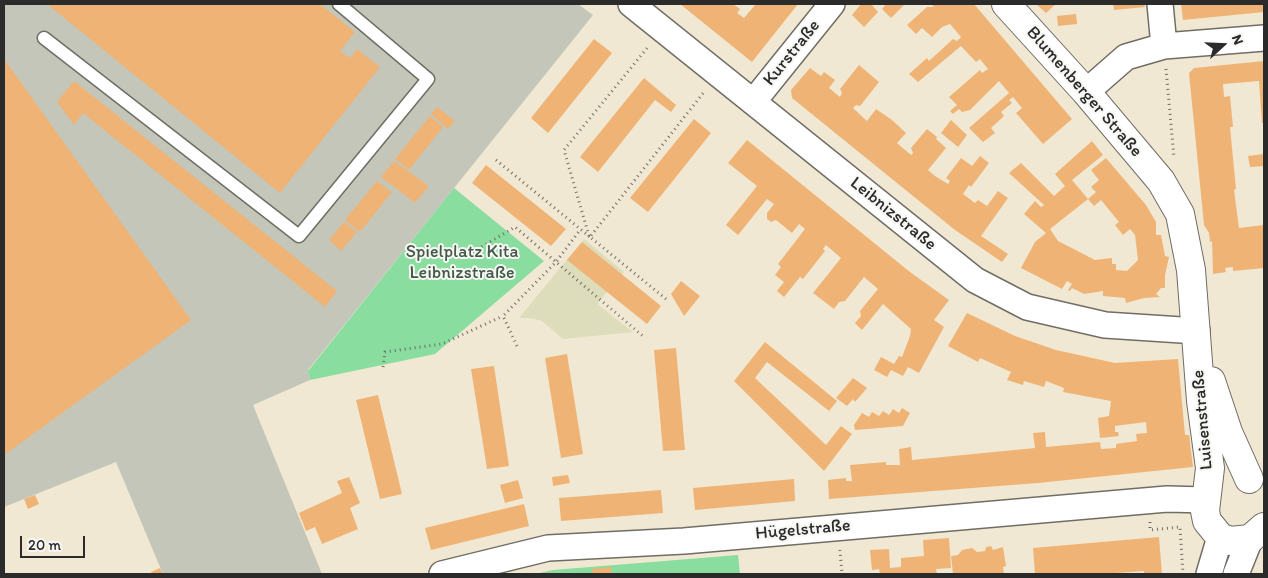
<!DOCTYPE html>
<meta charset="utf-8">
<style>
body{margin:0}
#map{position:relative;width:1268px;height:578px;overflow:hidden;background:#f0e8d2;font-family:Itim,sans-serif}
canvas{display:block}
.frame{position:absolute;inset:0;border:5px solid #2b2b2b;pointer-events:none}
.north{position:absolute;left:1198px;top:20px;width:50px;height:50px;-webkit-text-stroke:4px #f6f6f2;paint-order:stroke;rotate:70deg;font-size:14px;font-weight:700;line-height:20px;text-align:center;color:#2b2b2b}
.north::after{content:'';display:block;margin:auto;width:18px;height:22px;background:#2b2b2b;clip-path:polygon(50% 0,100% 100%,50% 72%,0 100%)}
.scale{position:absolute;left:20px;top:536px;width:65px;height:22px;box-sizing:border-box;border:2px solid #2b2b2b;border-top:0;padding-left:6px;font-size:15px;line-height:18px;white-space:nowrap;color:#2b2b2b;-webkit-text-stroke:4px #f6f6f2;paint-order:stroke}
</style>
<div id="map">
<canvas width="1268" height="578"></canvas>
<div class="frame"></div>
<div class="north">N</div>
<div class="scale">20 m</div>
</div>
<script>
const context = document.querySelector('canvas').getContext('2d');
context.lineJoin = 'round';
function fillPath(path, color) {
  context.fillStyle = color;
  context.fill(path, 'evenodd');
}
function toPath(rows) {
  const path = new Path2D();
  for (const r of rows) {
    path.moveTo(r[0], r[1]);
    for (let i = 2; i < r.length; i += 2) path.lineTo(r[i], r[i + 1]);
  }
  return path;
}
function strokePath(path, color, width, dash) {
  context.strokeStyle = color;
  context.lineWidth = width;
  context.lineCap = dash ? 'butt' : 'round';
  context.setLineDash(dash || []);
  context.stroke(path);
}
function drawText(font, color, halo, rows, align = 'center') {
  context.font = font + ' Itim,sans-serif';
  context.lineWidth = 4;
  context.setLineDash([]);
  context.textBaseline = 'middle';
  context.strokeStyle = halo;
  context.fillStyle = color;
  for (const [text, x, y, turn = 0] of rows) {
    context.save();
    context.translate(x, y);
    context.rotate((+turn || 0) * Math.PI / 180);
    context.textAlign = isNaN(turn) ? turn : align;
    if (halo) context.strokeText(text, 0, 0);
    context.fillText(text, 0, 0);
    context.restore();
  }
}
fillPath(toPath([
 [584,239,624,272,597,304,633,332,563,339,542,321,531,318,519,318]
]), '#deddbb');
fillPath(toPath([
 [4,4,578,4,593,15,308,370,310,380,253,405,322,574,163,574,116,462,4,507]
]), '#c3c6b9');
fillPath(toPath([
 [454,188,544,261,435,354,310,380,308,371],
 [738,555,740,574,535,574,553,570]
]), '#88dd9f');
fillPath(toPath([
 [47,4,320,4,355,32,340,51,350,58,357,49,380,67,280,193],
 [680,4,733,4,740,9,737,13,744,18,756,4,798,4,752,62],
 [861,4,874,4,872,5,878,12,864,27,852,15],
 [886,4,905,4,891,18,882,9],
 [931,4,974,4,1072,119,1043,144,1016,113,1022,108,1013,97,1009,100,1012,103,1001,112,1004,116,991,128,995,133,983,142,969,128,1009,93,999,81,970,110,962,112,959,109,953,114,950,111,957,105,949,97,980,70,982,73,988,69,980,59,976,62,961,46,918,82,909,74,927,58,929,61,953,39,957,41,961,37,950,24,942,27,932,37,922,28,916,34,907,25,927,7,934,7],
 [1036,4,1056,4,1046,13],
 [1113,4,1144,4,1145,7,1114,10],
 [1181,4,1264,4,1264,12,1183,20],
 [1076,14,1077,24,1058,26,1057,16],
 [594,39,612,53,548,133,531,118],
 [4,59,191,320,4,455],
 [1264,61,1264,123,1262,123,1259,81,1223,84,1224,97,1230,96,1233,127,1230,127,1236,189,1234,190,1239,228,1264,225,1264,268,1233,271,1233,267,1225,268,1226,272,1213,274,1212,241,1210,242,1209,233,1204,225,1189,73,1194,68],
 [859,65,879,82,860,106,856,105,853,108,867,121,876,109,892,120,906,133,897,143,911,155,913,153,911,148,927,129,937,137,936,139,946,148,928,170,935,176,948,184,950,181,946,178,961,158,972,166,980,156,989,163,971,187,969,185,963,194,975,203,978,200,987,206,998,191,1008,198,981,236,1008,254,1002,262,955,230,792,98,791,90,810,68,821,76,824,72,835,80,829,88,840,97,842,93,840,89],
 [644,78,676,105,671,112,655,100,598,172,580,157],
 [74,81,337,291,325,307,83,113,74,125,57,102],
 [437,107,455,121,448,129,431,114],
 [430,116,443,127,409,170,395,159],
 [694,119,711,133,648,212,630,198],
 [951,120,967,135,958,147,941,133],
 [747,140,910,272,949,300,934,320,944,327,919,373,908,367,903,376,891,370,887,377,874,370,881,357,894,364,899,356,902,357,910,336,911,329,883,304,862,330,855,323,861,316,860,311,878,289,864,277,845,301,839,302,834,309,813,293,841,258,826,245,823,249,825,251,803,279,800,277,784,297,777,291,784,282,775,275,781,267,778,264,805,229,799,224,792,233,776,220,771,222,767,219,767,213,774,204,767,199,738,235,726,225,757,186,728,163],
 [1092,141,1103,155,1072,180,1088,199,1050,229,1058,241,1095,260,1112,258,1112,264,1116,264,1116,270,1127,271,1138,260,1135,235,1130,229,1123,235,1115,225,1119,222,1101,200,1094,206,1088,199,1096,192,1091,187,1099,180,1091,170,1106,158,1146,205,1156,222,1156,235,1161,235,1165,256,1169,257,1165,275,1165,288,1161,288,1156,294,1160,297,1144,298,1126,303,1125,298,1103,296,1103,291,1084,294,1072,288,1070,291,1068,290,1072,284,1067,281,1062,289,1021,268,1035,242,1046,233,1024,214,1035,201,1041,207,1044,205,1009,173,1021,163,1054,196,1065,186,1055,174],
 [1264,154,1264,166,1250,167,1248,156],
 [394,161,429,186,415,203,381,177],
 [486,165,566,229,551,246,472,183],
 [377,181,392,192,360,232,345,220],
 [344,222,357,232,341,251,329,240],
 [582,242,661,306,647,324,567,260],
 [681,281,700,296,684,316,671,294],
 [967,313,1015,336,1056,350,1115,363,1178,359,1185,435,1189,435,1193,467,1038,483,829,499,828,480,846,478,846,481,852,481,850,465,886,462,886,465,900,465,899,449,911,447,912,460,1035,448,1033,433,1045,432,1046,447,1100,442,1101,449,1116,448,1116,444,1137,441,1136,434,1147,433,1146,422,1115,426,1115,432,1118,432,1119,436,1100,438,1098,418,1109,416,1111,401,1063,392,1064,388,1046,381,1044,387,1024,381,1023,385,1007,380,1011,372,980,358,978,362,948,346],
 [765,342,837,401,829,411,767,362,755,378,826,445,841,426,852,434,824,471,734,381],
 [676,348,685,450,663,451,654,350],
 [567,354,583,454,561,458,545,358],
 [494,366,509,466,487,469,471,369],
 [853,378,867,388,855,402,853,399,847,406,836,398],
 [378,395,402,494,380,499,356,400],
 [902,408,910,413,903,426,855,430,854,425,862,413,869,417,872,412,879,416,883,411,889,415,893,409,899,413],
 [568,475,570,483,553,486,552,477],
 [349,477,360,503,350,508,358,529,322,544,315,527,306,531,299,513,342,493,337,481],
 [794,479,795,501,695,510,693,488],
 [518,480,523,498,505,503,500,485],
 [661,490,663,513,561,521,559,498],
 [35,495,39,504,28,509,24,499],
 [524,504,529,526,431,550,425,528],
 [1159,537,1162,574,1144,574,1144,571,1103,574,1035,574,1033,548],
 [949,538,951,568,936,569,937,574,880,574,879,569,872,570,870,550,889,549,890,568,901,567,901,558,924,556,923,540],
 [991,546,993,550,1003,547,1006,566,1003,567,1004,574,953,574,951,556,958,555,962,550,972,548,977,552,985,551,986,547],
 [611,567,612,574,592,574,592,569],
 [160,568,163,574,152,574,151,572]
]), '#efb475');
const service = toPath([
 [44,38,299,236,428,79,339,4]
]);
const minor = toPath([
 [631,4,975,280,1027,307,1105,325,1197,331],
 [1160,4,1164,46],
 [1086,92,1126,57,1164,46,1264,38],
 [753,102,832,4],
 [442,574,548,548,684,541,1167,499,1206,500],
 [1209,574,1220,537],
 [1236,574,1250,539]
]);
const tertiary = toPath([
 [1006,4,1086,92,1161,181,1180,214,1191,270,1201,401,1210,468,1205,511,1207,521,1220,537,1230,541,1250,539,1264,527],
 [1211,381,1228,432,1249,479]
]);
strokePath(service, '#706d65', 15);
strokePath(minor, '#706d65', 28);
strokePath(tertiary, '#706d65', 30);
strokePath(toPath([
 [1166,69,1174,158],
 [496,160,590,237],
 [589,236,564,150,648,47],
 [473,252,515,227,644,337],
 [666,299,590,237,704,92],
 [517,346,503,316,556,262,580,230],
 [383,367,385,352,442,344,503,316],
 [1150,522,1150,530,1180,527,1183,574],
 [840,550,842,574]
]), '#706d65', 3, [1, 4]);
strokePath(service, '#fff', 12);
strokePath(minor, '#fff', 25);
strokePath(tertiary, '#fff', 28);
drawText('18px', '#2b2b2b', '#f6f6f2', [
 ["Kurstraße",792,53,-51],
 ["Blumenberger Straße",1084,92,49],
 ["Leibnizstraße",893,214,39],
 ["Luisenstraße",1203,420,-95],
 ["Hügelstraße",803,530,-5]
]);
drawText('18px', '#425848', '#f6f6f2', [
 ["Spielplatz Kita",462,252],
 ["Leibnizstraße",462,273]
]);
</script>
